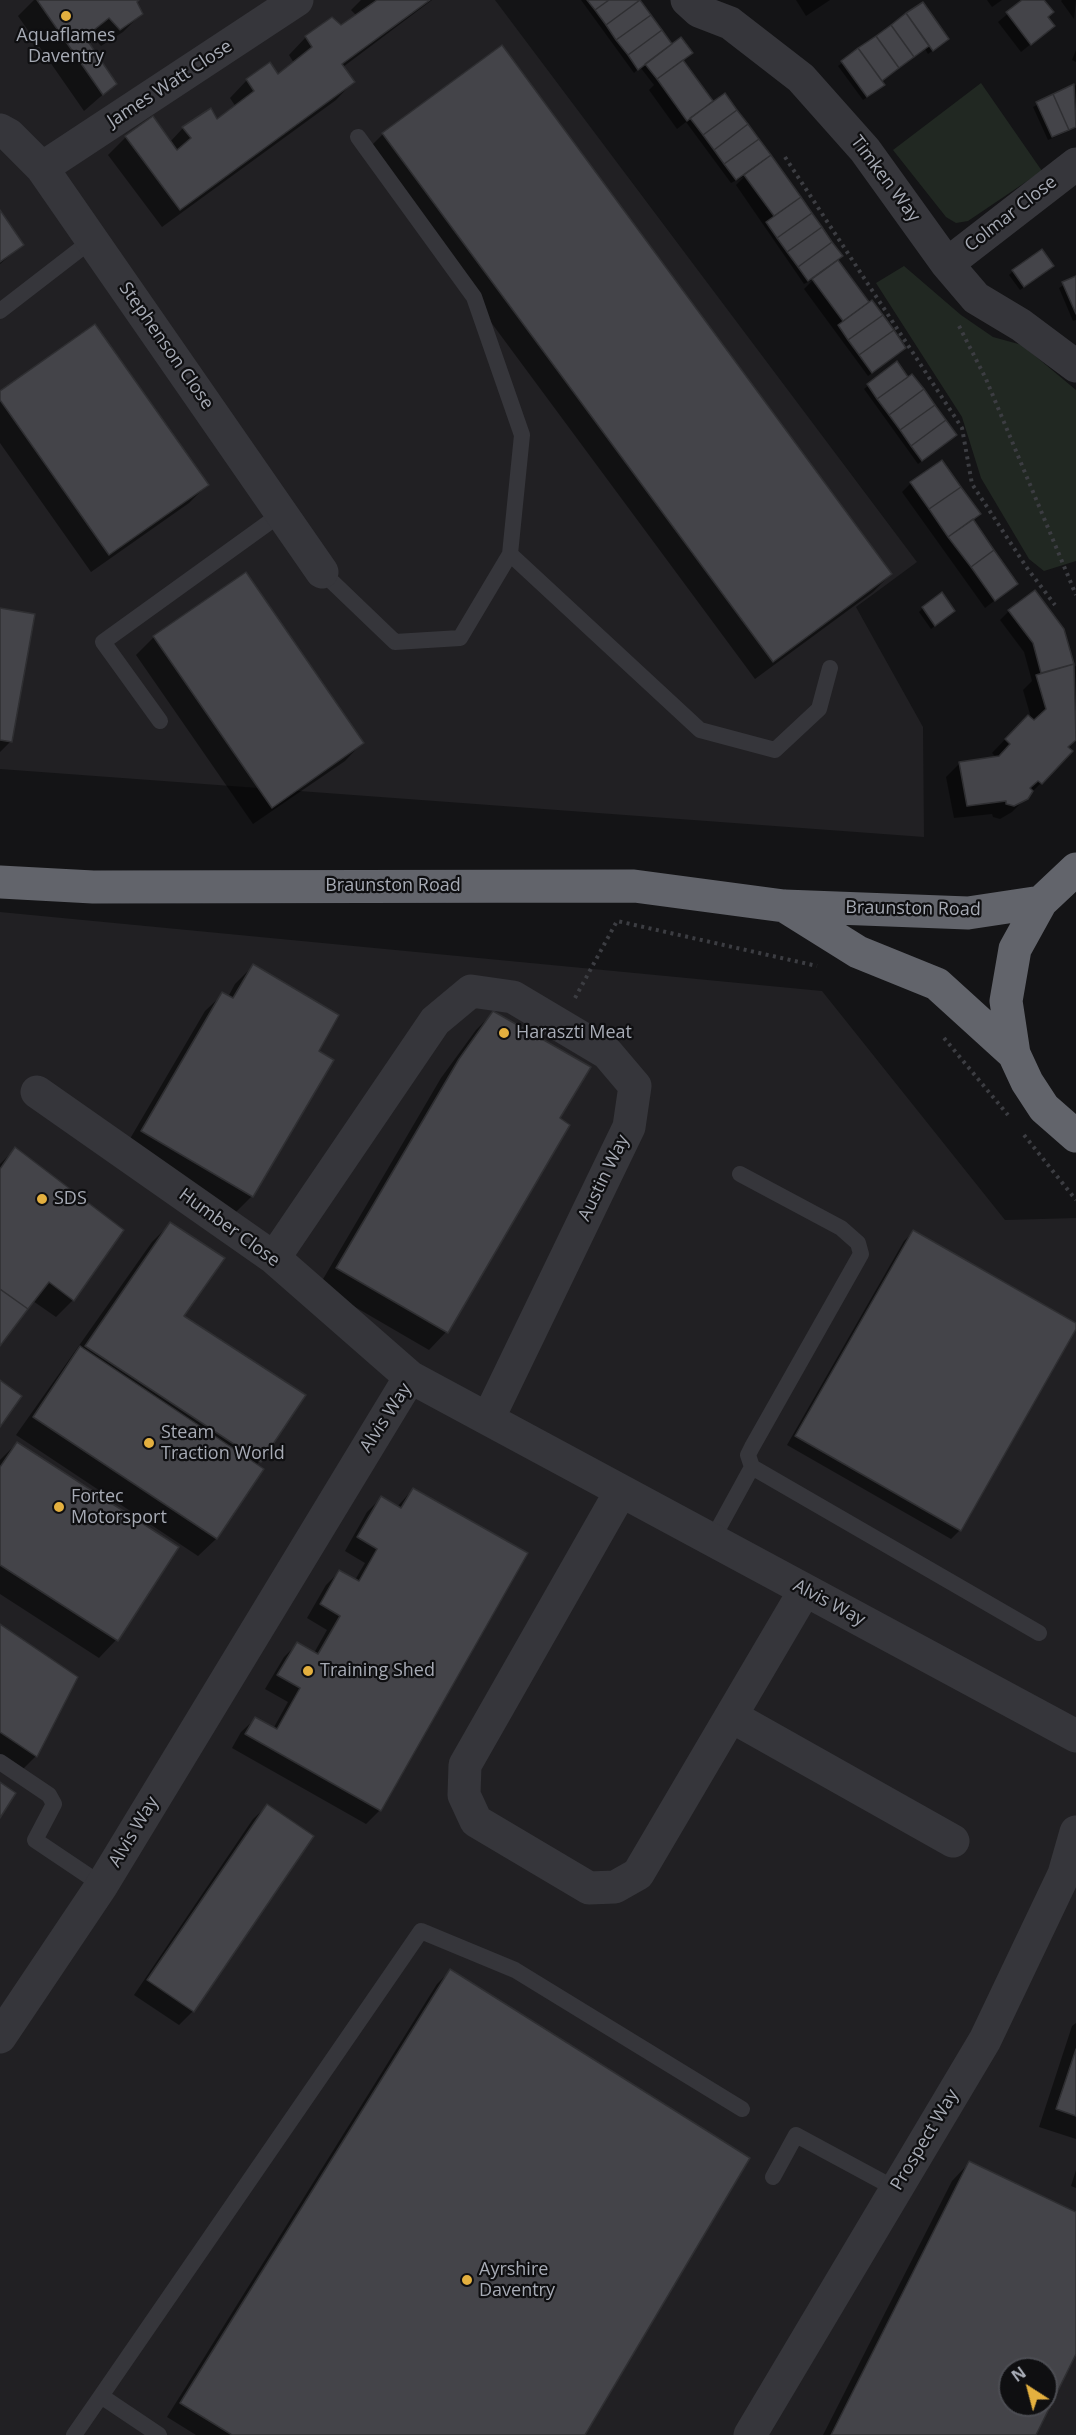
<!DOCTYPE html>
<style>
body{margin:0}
#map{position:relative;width:1076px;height:2435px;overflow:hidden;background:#141416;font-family:"Open Sans",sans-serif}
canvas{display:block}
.north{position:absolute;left:998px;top:2357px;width:60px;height:60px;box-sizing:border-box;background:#0f0f11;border:2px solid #4c4d53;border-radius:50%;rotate:324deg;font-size:16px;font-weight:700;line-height:24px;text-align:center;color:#a7abb5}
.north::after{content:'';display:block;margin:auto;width:21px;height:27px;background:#e4b03f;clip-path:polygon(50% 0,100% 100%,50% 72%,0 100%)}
</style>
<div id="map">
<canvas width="1076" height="2435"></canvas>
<div class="north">N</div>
</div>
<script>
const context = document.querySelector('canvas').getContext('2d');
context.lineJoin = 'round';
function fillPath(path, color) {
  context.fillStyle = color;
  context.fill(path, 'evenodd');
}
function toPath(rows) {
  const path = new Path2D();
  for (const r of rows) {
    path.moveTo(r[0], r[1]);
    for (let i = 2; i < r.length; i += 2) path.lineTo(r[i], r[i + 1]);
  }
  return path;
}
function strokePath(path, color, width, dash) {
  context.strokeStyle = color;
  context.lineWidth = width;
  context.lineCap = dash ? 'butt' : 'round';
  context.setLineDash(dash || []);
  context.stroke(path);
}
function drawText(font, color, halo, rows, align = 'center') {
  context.font = font + ' "Open Sans",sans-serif';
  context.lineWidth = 4.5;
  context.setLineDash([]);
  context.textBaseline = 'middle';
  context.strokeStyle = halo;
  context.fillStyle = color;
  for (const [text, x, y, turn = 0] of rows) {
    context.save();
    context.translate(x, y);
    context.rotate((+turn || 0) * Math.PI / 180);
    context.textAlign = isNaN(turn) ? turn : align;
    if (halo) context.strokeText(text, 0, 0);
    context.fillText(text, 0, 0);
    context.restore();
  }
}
fillPath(toPath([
 [0,0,495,0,917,562,856,607,923,727,924,837,0,769],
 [0,912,822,991,1005,1220,1076,1218,1076,2435,0,2435],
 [1010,2369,1046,2369,1046,2405,1010,2405]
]), '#212023');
fillPath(toPath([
 [981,83,1042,171,968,221,956,223,946,217,893,150],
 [904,266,961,315,993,337,1022,345,1076,390,1076,561,1044,571,1029,559,981,478,962,417,876,283]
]), '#212822');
fillPath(toPath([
 [34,0,139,0,136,4,141,14,123,32,101,46,91,35,85,39,115,84,84,111,18,16],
 [361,0,432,0,343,67,353,82,336,100,162,227,108,155,126,137,153,118,170,142,183,128,216,122,236,107,230,98,247,80,277,76,294,63,289,55,306,37,341,27,357,16,351,10],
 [581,0,639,0,711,101,706,109,725,95,841,256,837,260,905,348,900,352,868,376,804,289,814,279,804,284,736,185,745,176,731,183,686,122,677,129,649,90,654,85,640,67,634,73],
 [796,0,830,0,806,16],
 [987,0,1002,0,992,7],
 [1024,0,1035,0,1053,26,1021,52,998,22],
 [1062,0,1076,0,1074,19,1061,1],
 [923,4,943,43,928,54,925,49,881,81,879,89,863,100,838,66],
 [1076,50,1076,62,1072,60],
 [1076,85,1076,128,1048,140,1033,107],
 [383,134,891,574,873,592,755,679,365,152],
 [0,213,22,245,0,264],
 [1048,270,1020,290,1009,275,1013,271],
 [1076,277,1076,320,1073,321,1059,288],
 [897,363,955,435,918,464,864,389],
 [0,393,207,485,189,503,91,572,0,443],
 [911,483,979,514,972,521,1016,584,985,608,902,492],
 [245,574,362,743,345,761,253,824,136,655,154,637],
 [923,608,949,615,931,629,919,612],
 [0,610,11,741,0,752],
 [1009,611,1072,664,1068,668,1076,666,1076,742,1069,744,1041,783,1012,812,1000,819,993,817,992,814,954,818,946,777,960,763,997,758,992,753,1014,730,1032,721,1023,690,1032,681,1024,652,1000,620],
 [253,966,317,1052,252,1196,234,1214,124,1149,205,1011,223,994,228,997,235,984],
 [493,1013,558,1119,446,1332,429,1350,319,1286,441,1078,476,1030],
 [15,1149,73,1300,56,1317,33,1301,0,1343,0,1164],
 [170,1224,182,1316,260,1461,256,1465,262,1469,216,1539,198,1556,16,1435,152,1242],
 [913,1232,1076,1325,960,1530,951,1539,787,1445,904,1241],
 [17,1443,177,1547,116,1640,99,1658,0,1594,0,1460],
 [413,1489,380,1810,366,1824,232,1748,241,1732,255,1719,273,1729,288,1702,265,1689,284,1657,297,1644,314,1653,327,1630,307,1618,326,1585,339,1572,355,1580,365,1563,345,1551,367,1512,381,1498,397,1507],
 [0,1626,36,1756,18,1774,0,1761],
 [267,1806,193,2011,179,2025,134,1995,253,1819],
 [450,1971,583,2435,196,2435,167,2417,437,1984],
 [1076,2023,1076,2139,1039,2127,1072,2026],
 [969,2163,1076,2213,1076,2351,1034,2435,823,2435,952,2181],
 [1010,2369,1046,2369,1046,2405,1010,2405],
 [1076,2170,1076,2188,1071,2186]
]), '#0007');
const building = toPath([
 [37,0,139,0,137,2,143,14,120,30,109,18,85,37,117,84,103,95,37,0],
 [377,0,430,0,342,64,355,82,180,210,125,136,153,116,177,150,191,138,182,127,211,108,217,119,254,91,246,79,270,62,278,74,312,47,305,36,332,17,341,25,377,0],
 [587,0,609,0,595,10,587,0],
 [609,0,640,0,606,25,595,10,609,0],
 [640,0,651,15,616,40,606,25,640,0],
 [1022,0,1044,0,1054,12,1048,17,1055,26,1031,45,1006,12,1022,0],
 [923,2,949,39,933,51,906,13,923,2],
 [906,13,929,46,914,57,891,25,906,13],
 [651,15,662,30,628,55,616,40,651,15],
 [891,25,914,57,899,68,876,36,891,25],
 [662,30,672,44,638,70,628,55,662,30],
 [876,36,899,68,882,81,858,48,876,36],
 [681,37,693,53,657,79,645,64,681,37],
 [502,45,892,574,773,662,382,133,502,45],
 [858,48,885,85,867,97,841,61,858,48],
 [683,60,713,101,687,121,657,79,683,60],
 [1074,84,1076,127,1069,130,1053,94,1074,84],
 [725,93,737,110,703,135,690,118,725,93],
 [1053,94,1069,130,1052,137,1036,102,1053,94],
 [737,110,748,124,714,150,703,135,737,110],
 [748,124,759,139,724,164,714,150,748,124],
 [759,139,771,155,736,180,724,164,759,139],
 [771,155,801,197,774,216,744,175,771,155],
 [801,197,812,213,777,238,766,222,801,197],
 [0,210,24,245,0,262,0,210],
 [812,213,822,227,787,252,777,238,812,213],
 [822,227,832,242,798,267,787,252,822,227],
 [832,242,843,256,808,281,798,267,832,242],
 [1042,249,1054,266,1024,287,1012,270,1042,249],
 [838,260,869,302,843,321,812,279,838,260],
 [1076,276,1076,314,1062,282,1076,276],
 [872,300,883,315,848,340,838,325,872,300],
 [883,315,894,330,859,355,848,340,883,315],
 [95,324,209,485,109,555,0,400,0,391,95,324],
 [894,330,906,348,872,373,859,355,894,330],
 [897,361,908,377,877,399,867,384,897,361],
 [912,374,924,389,889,415,877,399,912,374],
 [924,389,935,405,900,430,889,415,924,389],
 [935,405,946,420,911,446,900,430,935,405],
 [946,420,957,435,922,461,911,446,946,420],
 [942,460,961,487,929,509,910,482,942,460],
 [961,487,981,514,948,537,929,509,961,487],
 [973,519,994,550,971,567,948,537,973,519],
 [994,550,1018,584,995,601,971,567,994,550],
 [246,572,364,743,272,808,153,636,246,572],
 [1035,590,1064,629,1074,664,1041,673,1033,643,1008,610,1035,590],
 [942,592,955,611,935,626,922,607,942,592],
 [0,608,35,614,12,742,0,740,0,608],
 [1074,664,1076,740,1068,747,1073,751,1042,784,1038,781,1030,788,1033,791,1028,799,1014,806,1006,804,1006,801,967,806,959,762,999,756,1010,744,1005,739,1028,715,1034,720,1046,709,1036,675,1074,664],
 [253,964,339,1015,319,1051,334,1060,253,1197,141,1131,222,992,233,998,253,964],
 [493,1011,591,1067,560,1118,570,1125,448,1333,336,1268,459,1059,493,1011],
 [15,1147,124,1230,74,1301,49,1282,28,1309,0,1289,0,1169,15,1147],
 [170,1222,225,1258,184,1316,306,1395,261,1462,85,1346,170,1222],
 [913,1230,1076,1323,1076,1329,961,1531,795,1436,913,1230],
 [0,1289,28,1309,0,1346,0,1289],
 [80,1346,264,1469,217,1539,33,1417,80,1346],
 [0,1380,22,1396,0,1427,0,1380],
 [17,1442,179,1547,118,1641,0,1565,0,1467,17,1442],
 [413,1488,528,1553,381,1811,245,1734,255,1717,277,1729,300,1688,277,1675,297,1642,318,1654,340,1616,320,1604,339,1570,359,1581,377,1549,357,1537,381,1496,401,1508,413,1488],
 [0,1624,78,1677,37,1757,0,1732,0,1624],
 [0,1782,16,1793,0,1818,0,1782],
 [267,1804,314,1836,194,2012,147,1980,267,1804],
 [450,1969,750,2158,585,2435,232,2435,180,2403,450,1969],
 [1076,2049,1076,2116,1056,2109,1076,2049],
 [969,2161,1076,2212,1076,2354,1036,2435,831,2435,969,2161],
 [1010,2369,1046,2369,1046,2405,1010,2405,1010,2369]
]);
fillPath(building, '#444449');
strokePath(building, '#2f2f32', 1.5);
strokePath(toPath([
 [785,157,962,428,972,484,1027,568,1055,605],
 [959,326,986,379,1076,595],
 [575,998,617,921,817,966],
 [944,1038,1008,1115],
 [1024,1135,1076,1200]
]), '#3c3d42', 4, [3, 4.5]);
strokePath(toPath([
 [0,311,92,240],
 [510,554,700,730,775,750,819,709,830,668],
 [322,572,395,642,460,638,510,554,522,435,474,297,358,137],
 [160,721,103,642,282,513],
 [740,1174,841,1228,858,1243,861,1254,752,1447,748,1455,752,1467],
 [712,1540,752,1467,1039,1633],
 [0,1762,49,1795,54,1804,35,1840,102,1885],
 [773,2177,796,2135,896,2189],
 [101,2396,421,1931,515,1970,742,2109],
 [74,2435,101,2396,159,2435]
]), '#36363b', 16);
strokePath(toPath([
 [687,0,699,11,730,23,801,78,865,150,947,264,976,298,1021,325,1076,366],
 [0,130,9,135,42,168,322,572],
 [42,168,297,0],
 [947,264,1076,164],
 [37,1092,274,1258,410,1377],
 [274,1258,435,1021,471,991,513,997,607,1053,635,1086,629,1127,488,1419],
 [621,1491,465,1765,464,1795,476,1821,589,1888,615,1887,638,1874,805,1590],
 [731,1716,953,1841],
 [0,2037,102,1885,410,1377,1076,1736],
 [750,2435,985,2040,1064,1874,1076,1832]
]), '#36363b', 33);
strokePath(toPath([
 [1076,869,1041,902,1015,949,1006,1001,1014,1054,1027,1082,1044,1108,1076,1136],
 [0,882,93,887,634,886,784,906,968,913,1041,902],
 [786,907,858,952,937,984,1014,1054]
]), '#62646b', 33);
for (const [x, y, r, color] of [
 [66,16,6,"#e4b03f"],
 [504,1033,6,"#e4b03f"],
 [42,1199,6,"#e4b03f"],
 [149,1443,6,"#e4b03f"],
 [59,1507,6,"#e4b03f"],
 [308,1671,6,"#e4b03f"],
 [467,2280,6,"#e4b03f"]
]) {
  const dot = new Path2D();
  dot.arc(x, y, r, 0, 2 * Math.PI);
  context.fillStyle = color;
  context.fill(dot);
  strokePath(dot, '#0f0f11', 2);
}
drawText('18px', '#a7abb5', '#0f0f11', [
 ["Aquaflames",66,36,"center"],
 ["Daventry",66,57,"center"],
 ["Haraszti Meat",516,1033],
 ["SDS",54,1199],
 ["Steam",161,1433],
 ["Traction World",161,1454],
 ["Fortec",71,1497],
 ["Motorsport",71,1518],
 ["Training Shed",320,1671],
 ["Ayrshire",479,2270],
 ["Daventry",479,2291]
], 'left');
drawText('18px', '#a7abb5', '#0f0f11', [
 ["James Watt Close",170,84,-33],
 ["Timken Way",885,179,53],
 ["Colmar Close",1011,214,-38],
 ["Stephenson Close",166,346,55],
 ["Braunston Road",393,886],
 ["Braunston Road",913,909,1],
 ["Austin Way",604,1178,-64],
 ["Humber Close",229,1228,36],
 ["Alvis Way",386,1418,-57],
 ["Alvis Way",829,1603,28],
 ["Alvis Way",134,1832,-59],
 ["Prospect Way",925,2140,-59]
]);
</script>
